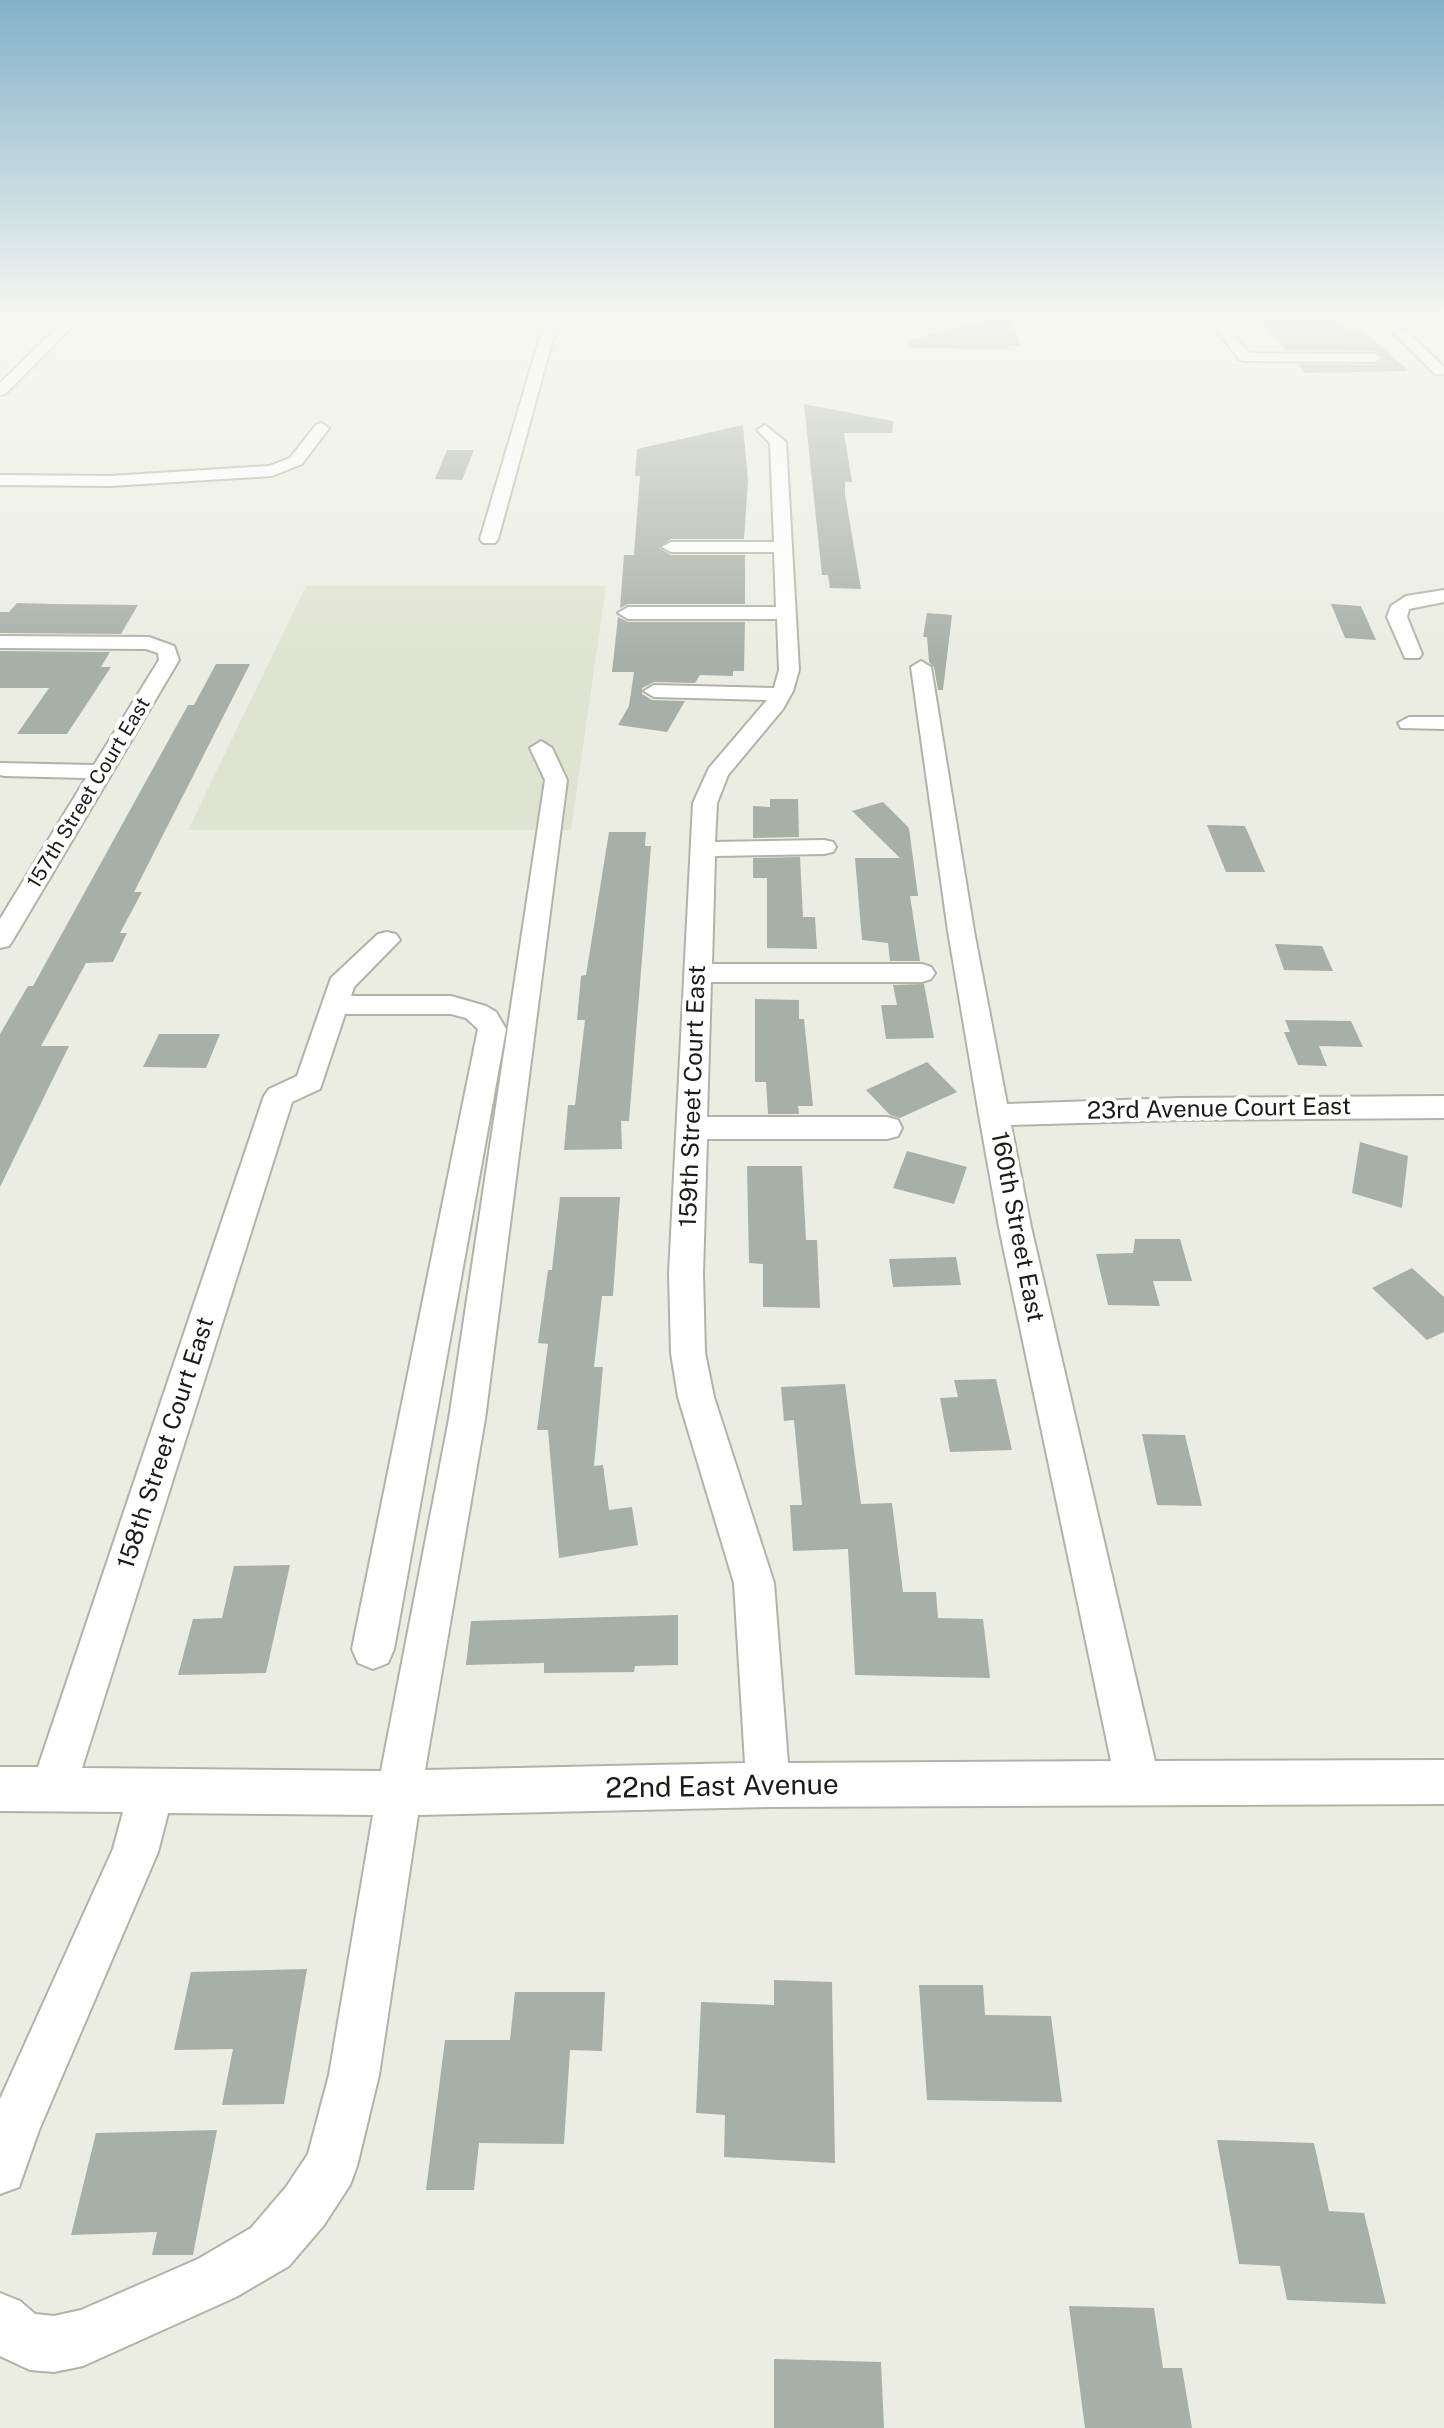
<!DOCTYPE html>
<style>
body{margin:0}
canvas{display:block;background:#ebede2}
</style>
<canvas width="1444" height="2428"></canvas>
<script>
const context = document.querySelector('canvas').getContext('2d');
context.lineJoin = 'round';
function fillPath(path, color) {
  context.fillStyle = color;
  context.fill(path, 'evenodd');
}
function toPath(rows) {
  const path = new Path2D();
  for (const r of rows) {
    path.moveTo(r[0], r[1]);
    for (let i = 2; i < r.length; i += 2) path.lineTo(r[i], r[i + 1]);
  }
  return path;
}
function strokePath(path, color, width, dash) {
  context.strokeStyle = color;
  context.lineWidth = width;
  context.lineCap = dash ? 'butt' : 'round';
  context.setLineDash(dash || []);
  context.stroke(path);
}
function drawText(font, color, halo, rows, align = 'center') {
  context.font = font + ' "Public Sans",sans-serif';
  context.lineWidth = 8;
  context.setLineDash([]);
  context.textBaseline = 'middle';
  context.strokeStyle = halo;
  context.fillStyle = color;
  for (const [text, x, y, turn = 0] of rows) {
    context.save();
    context.translate(x, y);
    context.rotate((+turn || 0) * Math.PI / 180);
    context.textAlign = isNaN(turn) ? turn : align;
    if (halo) context.strokeText(text, 0, 0);
    context.fillText(text, 0, 0);
    context.restore();
  }
}
fillPath(toPath([
 [306,586,606,586,571,830,188,830]
]), '#dfe3d1');
fillPath(toPath([
 [981,320,1013,320,1021,346,1008,346,1009,349,909,348,908,341],
 [1260,320,1341,320,1351,330,1362,330,1409,371,1305,373,1298,364,1374,365,1384,357,1374,351,1286,350],
 [804,404,893,421,892,433,844,433,852,482,845,482,845,494,861,589,830,588,828,575,822,575],
 [743,425,748,481,744,539,671,539,659,548,671,555,745,555,745,604,628,604,620,608,624,555,634,555,640,476,635,476,637,449],
 [447,450,474,450,462,480,435,479],
 [17,603,53,604,138,605,121,634,0,633,0,612,9,612],
 [1331,604,1361,606,1376,640,1345,638],
 [927,613,952,615,943,690,938,690,934,667,929,662,927,637,923,637],
 [618,617,628,622,745,622,744,671,733,671,733,676,700,675,695,683,654,682,642,688,642,694,652,700,685,701,667,732,618,725,629,706,634,672,612,672],
 [0,651,110,652,101,667,111,667,67,734,17,734,49,688,0,688],
 [216,664,250,664,134,892,142,892,120,933,127,933,113,962,86,963,41,1046,69,1046,0,1187,0,1034,28,986,33,986,188,705,194,705],
 [770,799,798,799,799,837,753,838,753,806,770,807],
 [883,802,909,828,918,896,910,896,920,961,890,961,888,943,862,940,855,858,900,858,852,811],
 [1207,825,1245,826,1265,872,1226,872],
 [609,832,646,832,645,846,651,846,629,1121,621,1121,622,1149,564,1150,568,1105,575,1105,585,1020,577,1020,581,976,586,975],
 [800,857,803,917,815,917,817,949,767,948,767,878,753,878,753,858],
 [1275,944,1322,946,1333,971,1284,970],
 [924,984,934,1038,886,1039,881,1005,897,1005,893,985],
 [755,999,799,1000,799,1019,804,1019,813,1106,798,1106,799,1114,768,1114,766,1082,755,1082],
 [1285,1020,1351,1021,1363,1047,1319,1046,1327,1066,1298,1065,1284,1032,1290,1032],
 [159,1034,220,1034,206,1068,143,1067],
 [927,1062,957,1092,900,1118,890,1115,866,1090],
 [1360,1142,1408,1156,1402,1208,1352,1193],
 [907,1151,967,1167,954,1204,893,1188],
 [747,1166,802,1166,806,1240,817,1240,820,1308,763,1307,763,1264,749,1263],
 [560,1197,620,1197,613,1296,602,1296,594,1367,603,1367,594,1466,603,1465,609,1510,632,1507,638,1545,559,1558,548,1430,537,1430,548,1344,538,1343,548,1270,552,1270],
 [1135,1239,1180,1239,1192,1281,1153,1281,1160,1306,1108,1305,1096,1254,1133,1253],
 [956,1257,961,1285,893,1287,889,1259],
 [1412,1268,1444,1297,1444,1332,1427,1340,1372,1288],
 [996,1379,1012,1450,950,1452,940,1398,958,1397,954,1380],
 [845,1384,861,1504,892,1503,903,1592,936,1592,938,1618,983,1619,990,1678,855,1675,848,1549,793,1551,790,1505,802,1505,794,1420,784,1421,781,1387],
 [1142,1434,1185,1435,1202,1506,1157,1505],
 [290,1565,266,1673,178,1675,193,1619,222,1618,234,1566],
 [678,1615,678,1665,635,1666,634,1672,544,1673,544,1663,466,1665,471,1621],
 [307,1969,284,2104,222,2105,233,2049,174,2050,191,1972],
 [774,1980,832,1982,835,2163,724,2157,725,2115,696,2113,701,2002,774,2005],
 [919,1985,983,1985,985,2015,1051,2016,1062,2102,927,2100],
 [515,1992,605,1992,602,2051,570,2050,564,2144,479,2143,474,2190,426,2190,445,2040,510,2040],
 [217,2130,193,2255,152,2255,157,2232,71,2235,96,2133],
 [1217,2140,1314,2143,1329,2211,1364,2213,1386,2304,1287,2300,1280,2266,1239,2264],
 [1069,2306,1154,2308,1163,2368,1182,2368,1192,2428,1085,2428],
 [774,2359,881,2362,884,2428,774,2428]
]), '#a8afa6');
const minor = toPath([
 [65,320,79,320,5,394,0,395,0,383,65,320],
 [545,320,558,320,498,539,495,543,483,543,480,539,545,320],
 [1209,320,1222,320,1249,353,1374,354,1381,358,1374,362,1245,361,1240,360,1209,320],
 [1381,320,1395,320,1444,367,1444,374,1435,374,1381,320],
 [321,423,329,428,302,464,272,476,110,486,0,485,0,475,110,476,269,466,290,458,316,425,321,423],
 [765,425,786,442,799,670,793,691,783,709,728,775,717,803,715,842,824,840,833,842,836,847,833,852,824,854,715,856,712,964,922,964,931,967,935,973,931,979,922,982,711,982,707,1117,887,1117,898,1120,902,1128,898,1136,887,1139,707,1139,703,1273,705,1353,714,1397,774,1583,788,1763,1111,1761,999,1227,979,1115,948,931,911,667,921,661,931,667,974,931,1007,1104,1180,1098,1444,1096,1444,1118,1180,1120,1011,1125,1031,1227,1155,1761,1444,1760,1444,1804,768,1807,418,1815,379,2075,357,2166,350,2185,324,2225,289,2266,236,2297,83,2366,54,2372,30,2370,0,2356,0,2293,20,2301,35,2314,54,2316,81,2310,198,2259,251,2228,286,2187,308,2154,329,2075,373,1815,168,1813,158,1852,39,2130,19,2187,0,2194,0,2099,113,1849,123,1812,0,1811,0,1767,38,1767,264,1096,269,1089,297,1076,331,978,378,934,387,932,396,934,400,940,354,987,351,996,451,996,486,1006,496,1012,506,1029,394,1649,388,1663,373,1669,358,1663,352,1649,478,1029,466,1018,451,1014,345,1014,320,1089,292,1102,82,1768,381,1771,449,1419,545,780,530,748,541,741,552,748,567,780,485,1419,425,1770,745,1763,734,1583,678,1397,671,1353,669,1273,693,803,709,768,767,700,654,697,644,691,654,685,774,688,779,670,777,619,628,619,618,613,628,607,776,607,774,552,671,552,662,547,671,542,774,542,770,443,757,430,765,425],
 [1444,590,1444,602,1409,609,1407,617,1422,654,1419,658,1405,658,1387,617,1391,606,1406,596,1444,590],
 [0,636,149,637,174,646,179,660,13,940,9,946,0,948,0,919,86,778,4,776,0,775,0,763,94,765,159,660,158,653,146,649,0,648,0,636],
 [1409,717,1444,717,1444,729,1401,728,1398,723,1409,717]
]);
strokePath(minor, '#b1b3a9', 4);
fillPath(minor, '#fff');
const sky = context.createLinearGradient(0, 0, 0, 660);
sky.addColorStop(0, '#83b1c8');
sky.addColorStop(0.48, '#f6f7f2');
sky.addColorStop(1, '#f6f7f200');
context.fillStyle = sky;
context.fillRect(0, 0, 1444, 660);
drawText('20px', '#1b1c18', '#fff', [
 ["157th Street Court East",89,793,-59]
]);
drawText('24px', '#1b1c18', '#fff', [
 ["159th Street Court East",693,1096,-88],
 ["23rd Avenue Court East",1219,1109,-1],
 ["160th Street East",1017,1227,79],
 ["158th Street Court East",166,1443,-72]
]);
drawText('28px', '#1b1c18', '#fff', [
 ["22nd East Avenue",722,1787,-1]
]);
</script>
